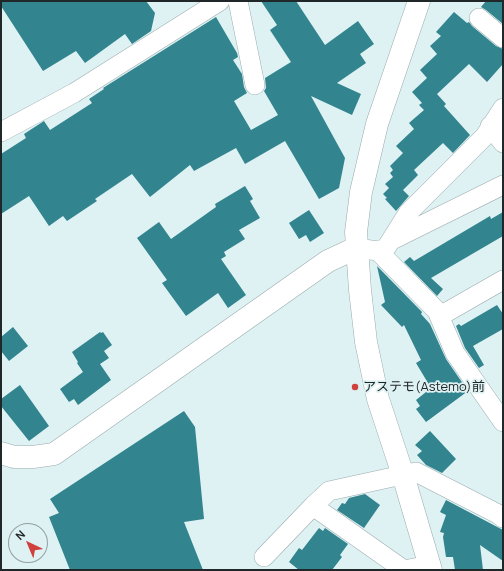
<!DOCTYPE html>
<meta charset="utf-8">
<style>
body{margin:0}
#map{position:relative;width:504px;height:571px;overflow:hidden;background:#def1f3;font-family:Manrope,sans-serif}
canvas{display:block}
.frame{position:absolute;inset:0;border:2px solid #202728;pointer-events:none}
.north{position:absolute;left:8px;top:523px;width:40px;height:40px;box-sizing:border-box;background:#def1f3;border:1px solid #92a0a2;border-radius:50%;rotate:316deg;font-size:11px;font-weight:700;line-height:16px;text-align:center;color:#202728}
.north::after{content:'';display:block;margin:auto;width:14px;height:18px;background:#d0413e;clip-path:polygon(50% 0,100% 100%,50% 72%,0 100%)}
</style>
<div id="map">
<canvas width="504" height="571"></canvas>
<div class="frame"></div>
<div class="north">N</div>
</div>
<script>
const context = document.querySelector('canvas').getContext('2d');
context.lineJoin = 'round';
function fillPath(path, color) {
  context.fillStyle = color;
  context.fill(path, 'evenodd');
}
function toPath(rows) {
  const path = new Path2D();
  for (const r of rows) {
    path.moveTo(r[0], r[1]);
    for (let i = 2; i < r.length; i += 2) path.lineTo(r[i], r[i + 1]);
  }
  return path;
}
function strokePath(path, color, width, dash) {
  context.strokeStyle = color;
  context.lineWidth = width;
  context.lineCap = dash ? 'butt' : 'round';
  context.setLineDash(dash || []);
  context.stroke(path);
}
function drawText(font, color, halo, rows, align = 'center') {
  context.font = font + ' Manrope,"Noto Sans JP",sans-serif';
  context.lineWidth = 3.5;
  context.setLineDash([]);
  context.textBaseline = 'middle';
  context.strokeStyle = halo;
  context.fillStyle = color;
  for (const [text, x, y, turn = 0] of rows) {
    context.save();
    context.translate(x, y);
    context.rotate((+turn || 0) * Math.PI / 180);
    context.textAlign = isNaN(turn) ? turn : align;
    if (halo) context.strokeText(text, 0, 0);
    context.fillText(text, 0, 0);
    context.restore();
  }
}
fillPath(toPath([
 [1,1,146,1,155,13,151,31,132,44,125,34,85,63,76,51,43,71,1,6],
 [261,1,296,1,325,45,358,21,374,44,360,54,366,63,337,83,361,94,352,115,311,96,345,158,339,188,319,199,285,141,245,164,236,148,194,171,190,165,150,197,132,174,95,199,97,201,67,221,63,216,49,226,29,196,1,214,1,154,26,138,24,134,44,121,50,130,92,103,89,99,104,89,103,88,216,17,237,53,238,57,233,60,242,74,244,87,247,93,234,101,251,130,278,115,264,91,266,88,265,78,291,62,270,30,277,25],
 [486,1,503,1,503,24,486,10,481,7],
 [454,12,467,23,469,22,472,26,496,46,503,49,503,64,487,82,469,64,437,94,446,104,444,106,470,135,453,153,443,143,414,170,418,175,403,190,409,196,396,211,385,199,387,198,383,194,389,188,385,184,393,177,390,173,393,170,390,166,403,153,396,146,414,129,409,123,424,110,419,105,422,103,412,92,427,78,420,70,437,54,430,46,441,36,436,32],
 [245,186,253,199,250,201,260,218,239,230,245,239,224,252,226,256,221,259,246,295,228,308,218,293,186,316,162,283,167,280,137,238,159,222,171,239,216,207,215,204],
 [309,210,324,233,310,242,306,235,299,239,289,223],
 [503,212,503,236,431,278,443,289,437,296,404,262,410,257,414,261,490,216,491,219],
 [377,266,422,312,421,314,430,324,446,359,468,391,426,422,416,409,420,406,416,400,431,388,416,363,421,360,404,325,402,327,381,305,385,302],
 [497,305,503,314,503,329,473,346,484,365,479,368,465,348,456,326,459,324,461,326],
 [13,327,28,346,9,361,1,351,1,337],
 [100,332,101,333,103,332,112,345,104,351,109,358,100,364,111,380,78,405,74,399,69,402,60,389,83,372,77,363,78,362,72,352],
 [20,385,49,426,29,441,1,406,1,399],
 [184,411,195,427,204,519,184,522,203,570,70,570,49,517,59,513,50,499],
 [430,431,456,459,442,473,426,465,417,455,422,451,415,445],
 [365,494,380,505,364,528,337,510,342,503,345,504,349,498],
 [446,500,503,530,503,561,480,545,483,570,455,570,453,557,446,557,443,537,444,533,440,532,446,515,440,512],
 [319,528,323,531,325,528,348,544,340,555,342,557,332,570,299,570,289,562,299,548,302,550]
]), '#32848e');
const minor = toPath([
 [238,1,255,85],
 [479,18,503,38],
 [490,126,503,143],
 [1,132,74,93,220,1],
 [392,240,503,185],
 [356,248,378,251,386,248,408,213,485,136,503,108],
 [378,251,437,311,455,353,503,422],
 [440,316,503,280],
 [313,506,404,570,429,565],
 [264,557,313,506,329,491,416,472,498,514,503,518]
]);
const tertiary = toPath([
 [419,1,377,124,361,192,356,232,360,290,366,342,378,399,403,475,431,570],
 [1,453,14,457,33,457,54,454,328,261,356,248]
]);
strokePath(minor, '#9aabae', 20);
strokePath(tertiary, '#9aabae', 23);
strokePath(minor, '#fff', 19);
strokePath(tertiary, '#fff', 22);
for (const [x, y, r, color] of [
 [355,387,4,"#d0413e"]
]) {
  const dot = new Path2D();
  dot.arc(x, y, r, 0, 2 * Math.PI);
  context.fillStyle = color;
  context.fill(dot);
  strokePath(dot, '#def1f3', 1.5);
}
drawText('13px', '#202728', '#def1f3', [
 ["アステモ(Astemo)前",363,387]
], 'left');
</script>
